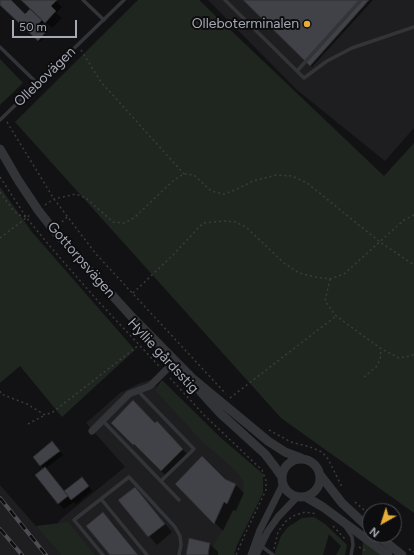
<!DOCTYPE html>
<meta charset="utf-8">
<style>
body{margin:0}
#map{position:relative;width:414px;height:555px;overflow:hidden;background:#121214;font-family:Figtree,sans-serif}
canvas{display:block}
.north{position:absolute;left:362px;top:503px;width:40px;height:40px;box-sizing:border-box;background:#0d0d0f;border:1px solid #494b51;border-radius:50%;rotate:219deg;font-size:11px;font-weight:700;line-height:16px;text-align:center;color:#a4a9b4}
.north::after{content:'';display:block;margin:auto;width:14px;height:18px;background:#e8ad36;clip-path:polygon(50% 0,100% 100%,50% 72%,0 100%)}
.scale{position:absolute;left:12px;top:20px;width:65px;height:18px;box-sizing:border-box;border:2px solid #a4a9b4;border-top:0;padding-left:5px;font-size:12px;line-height:14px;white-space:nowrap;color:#a4a9b4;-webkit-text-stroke:3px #0d0d0f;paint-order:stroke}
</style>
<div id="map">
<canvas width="414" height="555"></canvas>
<div class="north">N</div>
<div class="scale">50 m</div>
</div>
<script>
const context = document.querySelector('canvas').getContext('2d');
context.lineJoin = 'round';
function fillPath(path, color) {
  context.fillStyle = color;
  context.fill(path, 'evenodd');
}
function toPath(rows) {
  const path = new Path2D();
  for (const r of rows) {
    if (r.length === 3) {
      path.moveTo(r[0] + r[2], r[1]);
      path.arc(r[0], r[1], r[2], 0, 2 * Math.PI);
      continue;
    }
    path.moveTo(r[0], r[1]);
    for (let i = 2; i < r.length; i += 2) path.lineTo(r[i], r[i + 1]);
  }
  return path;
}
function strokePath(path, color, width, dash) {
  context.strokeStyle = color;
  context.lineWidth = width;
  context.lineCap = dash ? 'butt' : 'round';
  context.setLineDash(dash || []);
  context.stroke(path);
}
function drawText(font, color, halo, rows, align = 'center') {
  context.font = font + ' Figtree,sans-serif';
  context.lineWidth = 4;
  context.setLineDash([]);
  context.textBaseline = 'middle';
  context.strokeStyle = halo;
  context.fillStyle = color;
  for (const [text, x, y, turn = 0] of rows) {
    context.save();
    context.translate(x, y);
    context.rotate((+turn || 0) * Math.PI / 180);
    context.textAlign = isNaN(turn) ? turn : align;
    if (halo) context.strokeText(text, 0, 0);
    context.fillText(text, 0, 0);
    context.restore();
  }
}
fillPath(toPath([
 [208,0,414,0,414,128,385,161,297,90],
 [150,380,237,465,248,481,246,500,217,555,76,555,54,527,62,518,125,467,86,423,120,393,138,384],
 [0,485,36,526,61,555,0,555]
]), '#1e1e21');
fillPath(toPath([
 [138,0,199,0,384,176,414,143,414,513,281,418,15,122],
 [0,59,23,83,0,105],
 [0,187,32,232,135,350,62,417,20,366,0,383],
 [162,380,220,437,263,474,263,493,237,545,234,555,210,555,211,550,243,493,244,482,236,471,202,441,155,390],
 [314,517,325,524,347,545,345,555,336,555,341,546,329,534,323,555,274,555,281,536,288,527,302,518],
 [68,522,95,555,61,555,36,526],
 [363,541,382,555,362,555]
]), '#1f2620');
fillPath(toPath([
 [1,0,9,0,25,15,32,9,23,0,55,0,62,7,56,13,62,18,52,28,44,21,38,28,46,36,40,42,0,3],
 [244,0,373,0,312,67],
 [157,422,187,454,165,475,139,447,138,448,112,423,155,424],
 [56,447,63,455,45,469,65,492,86,482,92,491,76,504,74,502,64,509,58,503,44,469,34,457],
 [224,480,236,485,244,493,236,511,233,510,223,531,176,484],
 [135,488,172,532,157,545,119,500],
 [103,514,112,522,138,555,111,555],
 [210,544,218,552,218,555,187,555]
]), '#0007');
const building = toPath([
 [0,0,11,0,25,14,30,9,42,20,37,25,45,33,38,41,0,5,0,0],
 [21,0,57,0,51,6,56,11,45,23,21,0],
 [243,0,369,0,310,66,243,0],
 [133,400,155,423,157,421,183,449,161,471,134,444,133,445,111,423,133,400],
 [52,441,60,451,40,466,33,457,52,441],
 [202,456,225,479,236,484,227,504,224,502,214,524,175,484,202,456],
 [45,467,68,496,58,504,35,475,45,467],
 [82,477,89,486,71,500,64,491,82,477],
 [135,487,165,524,148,537,118,500,135,487],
 [103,512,138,555,110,555,86,526,103,512],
 [189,538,210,543,208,555,186,555,189,538]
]);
fillPath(building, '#414247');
strokePath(building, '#2c2c30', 1);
strokePath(toPath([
 [81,50,101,82,184,174],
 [7,122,54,199,96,254,226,394],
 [0,177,26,217,48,244,97,300,159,366],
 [0,192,13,210,19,215,26,217],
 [45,205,54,199,76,194,86,198,113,222,124,223,134,218,175,179,184,174,194,175,211,191,224,194,235,190,253,181,276,175,292,176,307,183,380,242,414,265],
 [62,222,68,216],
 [0,238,30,215],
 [330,279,325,301,336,316,380,348,399,358,411,356,414,354],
 [133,293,173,255,203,223,224,221,236,222,247,228,284,263,299,273,315,277,330,279,344,274,404,220,414,215],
 [364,377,377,366,381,356,380,348],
 [170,378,204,415,262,470,266,481,266,490,246,532,236,555],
 [0,391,1,394,27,404,45,415,53,412,139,345],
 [230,398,336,316],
 [28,424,45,415],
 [269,430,291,442,310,447,322,452,328,459,342,487],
 [355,502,370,515],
 [333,526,345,539],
 [359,547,366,551],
 [274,549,278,532,285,522,293,516,305,512,317,514],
 [409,549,414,552]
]), '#3a3b3f', 1.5, [2, 3]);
strokePath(toPath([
 [83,0,104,20],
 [225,0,304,78,327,61,352,48,414,27],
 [0,47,38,84],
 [297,71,361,0],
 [0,120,124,0],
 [138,391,194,449,161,481],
 [102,420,179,500],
 [101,499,147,555],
 [346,528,352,537,353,545,351,555],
 [260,545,273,555],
 [103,555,74,520,129,477,175,527,180,536,181,545,179,555]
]), '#333438', 3.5);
strokePath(toPath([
 [92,431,129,394,150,386,175,361],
 [251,555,260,530,283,484],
 [256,555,268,531,278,517,297,497]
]), '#333438', 7);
strokePath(toPath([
 [0,149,18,180,38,210,56,233,131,316,192,378,268,441,285,452,301,458],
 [200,391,220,413,265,454,275,467,282,477],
 [301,478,19],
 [321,476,342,503,370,529],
 [306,497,323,507,388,555],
 [377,535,402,555]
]), '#333438', 9);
const rail = toPath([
 [0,498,46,555],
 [0,529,22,555]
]);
strokePath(rail, '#4d4e53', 4);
strokePath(rail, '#0d0d0f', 2.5, [8]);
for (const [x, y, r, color] of [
 [307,24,4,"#e8ad36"]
]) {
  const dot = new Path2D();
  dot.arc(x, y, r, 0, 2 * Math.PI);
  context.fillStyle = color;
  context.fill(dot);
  strokePath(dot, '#0d0d0f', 1.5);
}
drawText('14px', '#a4a9b4', '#0d0d0f', [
 ["Olleboterminalen",299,24]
], 'right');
drawText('14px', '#a4a9b4', '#0d0d0f', [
 ["Ollebovägen",45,77,-44],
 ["Gottorpsvägen",81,260,49],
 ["Hyllie gårdsstig",163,356,47]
]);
</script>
